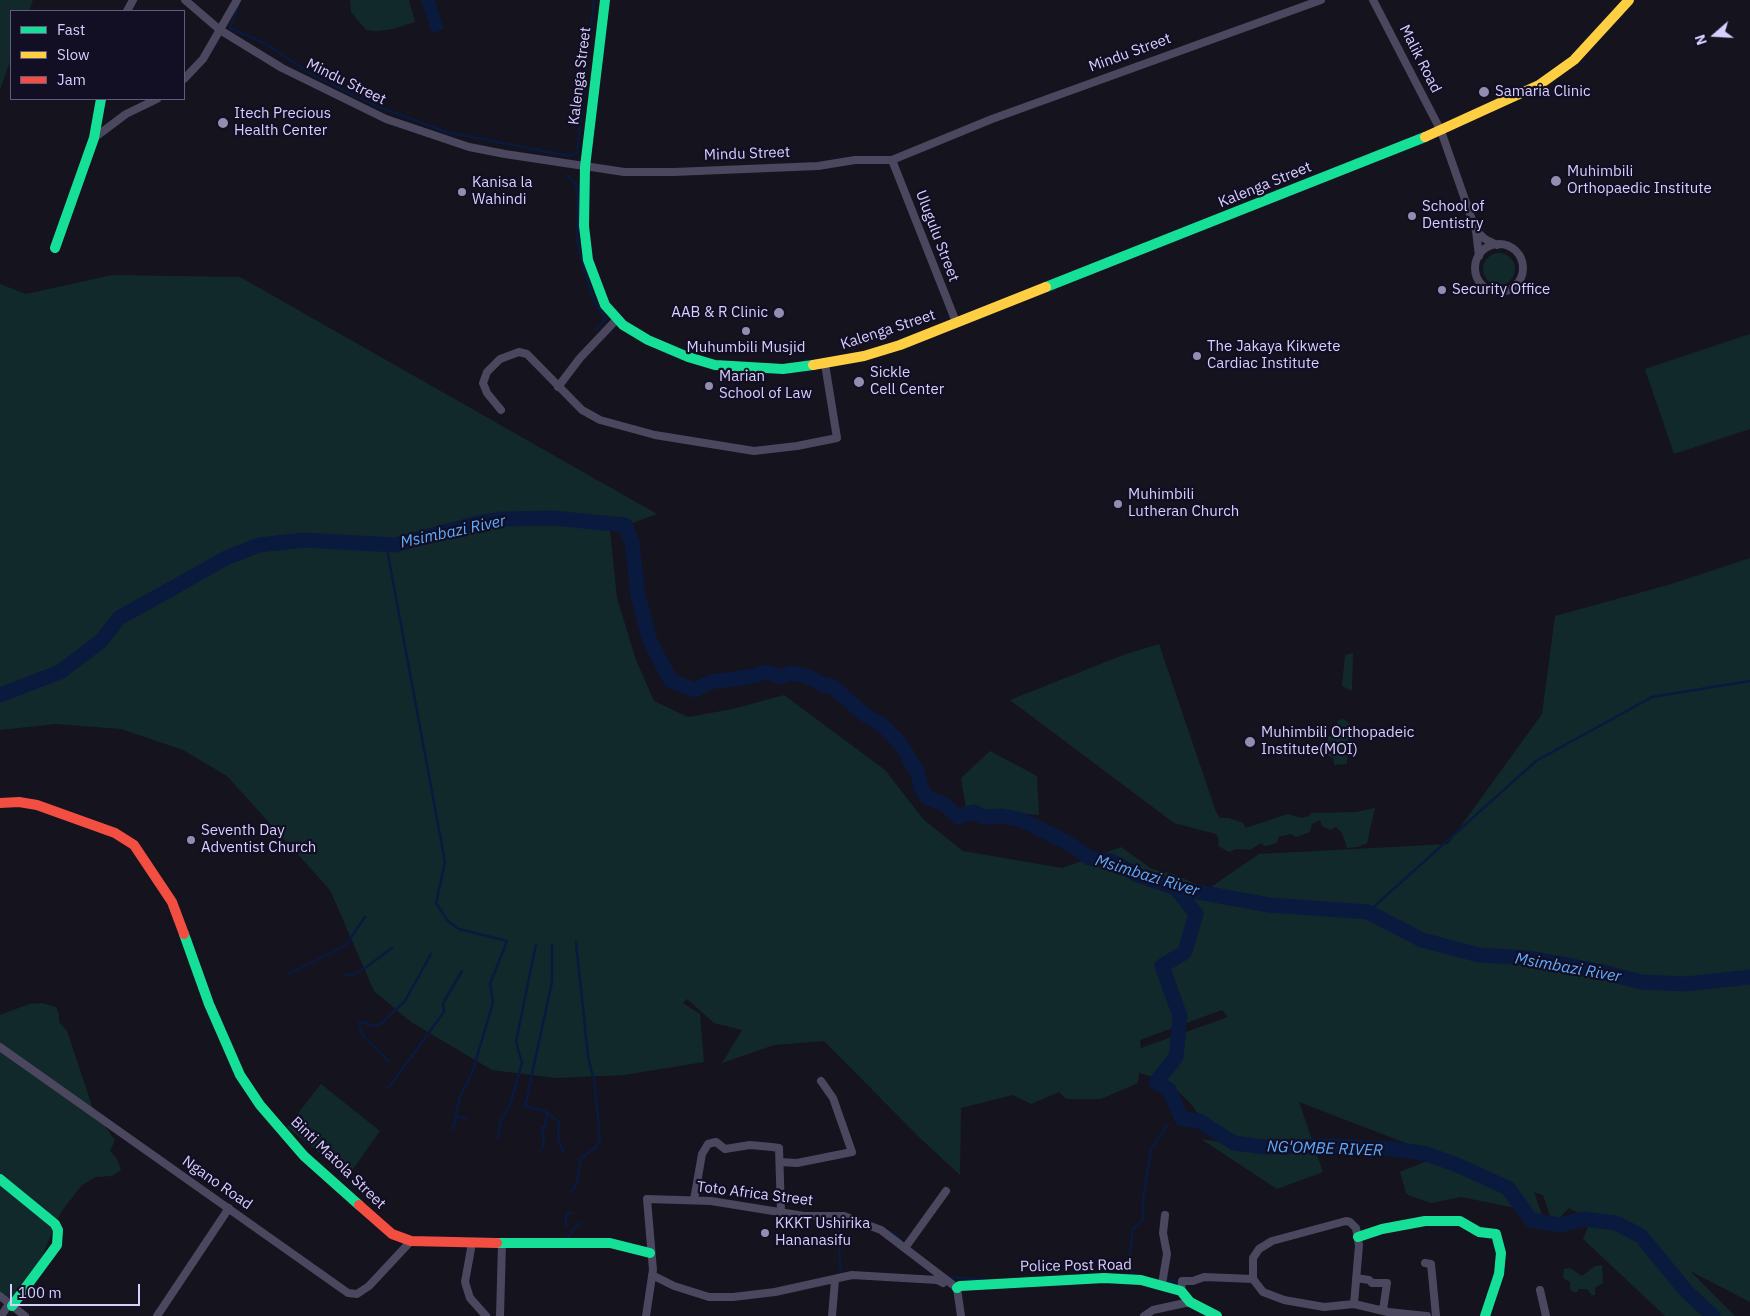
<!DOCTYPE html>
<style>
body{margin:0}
#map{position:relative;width:1750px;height:1316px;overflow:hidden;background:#15131e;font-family:"IBM Plex Sans",sans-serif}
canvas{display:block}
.legend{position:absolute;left:10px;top:10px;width:175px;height:90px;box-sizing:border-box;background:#120e23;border:1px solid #615c7b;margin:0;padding:6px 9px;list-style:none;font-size:15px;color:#d7d0ff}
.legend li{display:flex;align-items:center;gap:10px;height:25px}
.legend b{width:25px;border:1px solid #615c7b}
.north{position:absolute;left:1690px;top:10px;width:50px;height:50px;-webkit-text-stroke:4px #120e23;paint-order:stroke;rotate:251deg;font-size:14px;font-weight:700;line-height:20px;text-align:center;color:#d7d0ff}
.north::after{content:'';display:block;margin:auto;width:18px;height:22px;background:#d7d0ff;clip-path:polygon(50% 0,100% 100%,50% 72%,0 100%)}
.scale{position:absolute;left:10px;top:1284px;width:130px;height:22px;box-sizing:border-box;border:2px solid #d7d0ff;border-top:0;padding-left:6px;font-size:15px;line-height:18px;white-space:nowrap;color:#d7d0ff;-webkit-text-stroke:4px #120e23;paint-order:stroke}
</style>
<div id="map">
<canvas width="1750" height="1316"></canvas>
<ul class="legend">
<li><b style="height:6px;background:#16e098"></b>Fast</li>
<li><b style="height:6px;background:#ffcf43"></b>Slow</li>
<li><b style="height:6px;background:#f24e42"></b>Jam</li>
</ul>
<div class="north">N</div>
<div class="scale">100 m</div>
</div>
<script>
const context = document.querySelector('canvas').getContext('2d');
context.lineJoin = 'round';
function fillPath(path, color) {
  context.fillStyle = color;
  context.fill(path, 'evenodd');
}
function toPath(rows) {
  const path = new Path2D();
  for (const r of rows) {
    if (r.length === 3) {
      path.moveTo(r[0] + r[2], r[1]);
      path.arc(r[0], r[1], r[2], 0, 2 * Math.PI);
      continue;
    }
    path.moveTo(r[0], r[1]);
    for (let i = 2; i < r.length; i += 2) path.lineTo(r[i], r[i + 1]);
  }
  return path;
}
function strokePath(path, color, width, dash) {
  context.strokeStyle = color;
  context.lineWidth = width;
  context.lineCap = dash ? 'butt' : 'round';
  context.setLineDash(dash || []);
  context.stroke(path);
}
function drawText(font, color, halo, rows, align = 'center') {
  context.font = font + ' "IBM Plex Sans",sans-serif';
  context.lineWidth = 4.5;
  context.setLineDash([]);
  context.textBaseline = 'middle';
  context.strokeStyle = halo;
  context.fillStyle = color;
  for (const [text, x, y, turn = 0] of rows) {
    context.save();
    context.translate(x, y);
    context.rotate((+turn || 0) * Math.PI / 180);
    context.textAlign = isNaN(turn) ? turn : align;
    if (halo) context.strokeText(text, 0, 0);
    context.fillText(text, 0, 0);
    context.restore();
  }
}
fillPath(toPath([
 [0,0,33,0,29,11,11,11,11,59,0,90],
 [350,0,409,0,415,22,393,29,377,31,366,30,351,12],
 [1499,269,16],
 [112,275,240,277,657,514,610,531,617,598,636,660,654,701,688,717,733,709,784,695,885,770,924,820,963,851,1062,868,1121,847,1152,869,1173,874,1208,889,1259,854,1448,844,1542,714,1555,616,1668,585,1750,558,1750,1302,1690,1271,1735,1316,1665,1316,1583,1239,1591,1220,1569,1208,1553,1224,1543,1195,1534,1192,1546,1226,1516,1208,1461,1197,1432,1203,1410,1196,1406,1193,1400,1172,1439,1156,1299,1102,1323,1172,1277,1189,1201,1139,1226,1143,1210,1134,1192,1105,1169,1082,1139,1073,1138,1083,1101,1099,1066,1099,1059,1092,1031,1104,1013,1095,961,1108,960,1175,919,1137,824,1041,774,1045,722,1063,742,1030,714,1023,687,999,683,1003,700,1014,704,1062,624,1075,556,1078,492,1070,411,1022,374,991,330,890,227,776,183,750,121,729,55,724,0,730,0,284,26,294],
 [1222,1010,1228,1017,1141,1048,1140,1040],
 [1750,334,1750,429,1674,454,1645,369],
 [1159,644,1216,812,1220,818,1229,818,1243,823,1246,828,1288,814,1302,818,1309,816,1311,813,1356,812,1375,808,1367,843,1358,847,1347,848,1342,833,1336,827,1330,830,1322,826,1320,820,1312,824,1310,832,1296,837,1291,834,1278,837,1278,842,1271,845,1264,846,1261,843,1250,850,1237,849,1229,852,1218,846,1219,840,1216,834,1174,823,1010,700,1123,655],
 [1353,653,1352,691,1342,686,1345,655],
 [1343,719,1349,723,1347,764,1334,765,1333,758,1326,755,1328,736,1337,737,1340,728,1337,721],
 [990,751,1037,776,1039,815,966,808,961,778],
 [42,1003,56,1007,59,1014,59,1022,67,1031,94,1112,115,1140,110,1151,117,1159,121,1170,112,1176,96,1177,82,1185,61,1212,39,1263,17,1295,6,1300,0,1296,0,1015,29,1004],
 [321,1084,380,1131,348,1176,287,1127],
 [1602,1265,1603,1283,1595,1288,1595,1295,1592,1295,1587,1289,1579,1289,1576,1293,1570,1290,1570,1282,1563,1278,1564,1269,1570,1268,1582,1276,1595,1266]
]), '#12292b');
fillPath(toPath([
 [421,0,435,0,444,29,432,33]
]), '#0a1a3e');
strokePath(toPath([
 [239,4,230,28,266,44,313,75,372,104,446,132,568,156,577,153,594,0],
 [566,175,576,184,578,208,577,240,584,269,595,303,606,319,596,330],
 [386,544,445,862,436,903,448,921,459,929,507,941,490,984,493,1003,473,1070,459,1100,453,1130],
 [1368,912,1536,761,1652,697,1750,681],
 [552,944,552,982,525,1106,545,1111,559,1122,558,1136,563,1152],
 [289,974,345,946,365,917],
 [346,975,353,975,365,968,392,948],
 [388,1061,362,1035,359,1023,364,1022,374,1026,382,1023,405,1001,431,954],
 [389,1087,444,1012,443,1003,462,971],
 [455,1116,466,1119],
 [498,1138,501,1120,511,1102,522,1063,516,1042,536,944],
 [541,1150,544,1143,542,1127,545,1128,547,1113],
 [571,1192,576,1185,581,1158,596,1147,600,1139,595,1086,588,1056,576,942],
 [840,1217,838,1233,841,1275],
 [566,1226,566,1217,568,1213,572,1213],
 [887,1231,894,1233,902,1242],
 [567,1239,575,1227,582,1223],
 [1133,1275,1129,1262,1133,1229,1143,1220,1143,1199,1151,1150,1168,1124],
 [948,1277,984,1280],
 [1166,1280,1179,1282],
 [646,1295,650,1268]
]), '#0a1a3e', 2.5);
strokePath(toPath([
 [0,695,60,672,101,641,119,618,228,557,259,545,304,540,395,545,478,523,502,519,553,518,625,525,632,543,638,596,650,641,671,681,695,690,710,682,748,677,767,672,781,677,790,673,809,677,823,685,832,686,865,715,881,724,897,740,906,752,912,765,917,770,921,788,928,798,944,804,958,817,974,812,984,817,1003,816,1022,820,1070,844,1089,858,1111,861,1140,876,1176,888,1269,905,1368,912,1422,940,1479,955,1530,958,1599,971,1641,982,1686,984,1750,977],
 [1176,888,1196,914,1185,952,1162,966,1180,1016,1176,1057,1156,1082,1169,1090,1182,1119,1199,1121,1234,1143,1266,1147,1338,1146,1393,1149,1427,1154,1457,1165,1508,1188,1531,1220,1560,1225,1583,1219,1616,1223,1641,1236,1686,1291,1713,1316]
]), '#0a1a3e', 15);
strokePath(toPath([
 [185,0,220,30,282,68,386,119,469,147,505,154,624,172,674,172,818,166,855,160,892,160,992,119,1321,0],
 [1373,0,1441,131,1476,231,1479,256],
 [127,11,133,0],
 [184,79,203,59,237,0],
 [94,138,126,114,157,99],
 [892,160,956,322],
 [1476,231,1485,239,1497,245],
 [1499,268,24],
 [558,387,580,358,617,319],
 [501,410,487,393,483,383,487,372,500,359,519,352,527,354,582,410,600,420,655,435,754,451,797,446,837,438,825,364],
 [0,1047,348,1293,357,1294,369,1286,411,1241],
 [780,1162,797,1163,852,1152,833,1098,821,1081],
 [694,1200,702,1154,708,1144,716,1142,725,1149,750,1145,772,1147,779,1148,781,1212],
 [472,1243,465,1282,470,1298,486,1316],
 [905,1248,946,1191],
 [1425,1263,1431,1264,1436,1316],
 [652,1275,674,1286,709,1297,733,1297,775,1292,852,1275,937,1280,943,1283],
 [1356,1278,1369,1280,1372,1283,1387,1283,1383,1310],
 [1253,1279,1253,1258,1259,1249,1272,1241,1346,1221,1350,1222,1356,1228,1359,1245,1354,1304],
 [1162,1284,1167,1254,1163,1233,1165,1215],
 [957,1288,961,1316],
 [1540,1290,1546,1316],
 [1181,1291,1182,1281,1193,1281,1204,1277,1253,1279,1263,1292,1284,1300,1324,1307,1354,1304,1388,1312,1427,1316],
 [0,1296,25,1316],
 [1,1316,9,1304],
 [157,1316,229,1208],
 [500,1316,502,1243],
 [646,1316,653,1270,647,1199,711,1201,804,1216,844,1216,881,1230,957,1288],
 [832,1316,835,1280],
 [1144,1316,1153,1310,1190,1302]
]), '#4a475f', 8);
strokePath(toPath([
 [605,0,585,167,584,226,588,260,605,305,623,325,648,340,688,357,715,365,783,369,813,365],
 [55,248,94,138,101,99],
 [1046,287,1425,137],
 [184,934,209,1004,240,1075,260,1105,304,1156,359,1205],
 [0,1179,55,1224,58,1230,57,1245,12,1306],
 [1358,1237,1382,1229,1425,1221,1460,1221,1479,1232,1496,1234,1501,1253,1499,1274,1485,1316],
 [497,1243,610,1243,650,1253],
 [957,1288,960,1286,1104,1278,1141,1280,1181,1291,1190,1302,1217,1316]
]), '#16e098', 10);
strokePath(toPath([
 [1425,137,1539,85,1574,60,1629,0],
 [813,365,864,356,900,345,1046,287]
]), '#ffcf43', 10);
strokePath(toPath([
 [0,803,19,802,37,805,115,833,134,845,172,902,184,934],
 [359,1205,392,1234,411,1241,497,1243]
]), '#f24e42', 10);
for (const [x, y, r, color] of [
 [1484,92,6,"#938eb0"],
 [223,123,6,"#938eb0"],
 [1556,181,6,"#938eb0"],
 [462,192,5,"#938eb0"],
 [1412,216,5,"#938eb0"],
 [1442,290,5,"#938eb0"],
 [779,313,6,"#938eb0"],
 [746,331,5,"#938eb0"],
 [1197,356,5,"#938eb0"],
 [859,382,6,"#938eb0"],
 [709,386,5,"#938eb0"],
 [1118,504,5,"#938eb0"],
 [1250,742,6,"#938eb0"],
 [191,840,5,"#938eb0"],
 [765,1233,5,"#938eb0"]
]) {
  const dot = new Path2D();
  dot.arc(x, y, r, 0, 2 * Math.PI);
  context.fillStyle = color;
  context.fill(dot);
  strokePath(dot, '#120e23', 2);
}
drawText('15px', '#d7d0ff', '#120e23', [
 ["Mindu Street",1130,53,-20],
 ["Malik Road",1420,59,63],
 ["Kalenga Street",580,76,-83],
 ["Mindu Street",346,82,26],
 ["Mindu Street",747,154,-2],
 ["Kalenga Street",1265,185,-22],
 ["Ulugulu Street",937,236,69],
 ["Kalenga Street",888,330,-18],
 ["Binti Matola Street",338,1163,44],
 ["Ngano Road",217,1183,35],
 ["Toto Africa Street",755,1194,7],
 ["Police Post Road",1076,1266,-1]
]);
drawText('15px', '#d7d0ff', '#120e23', [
 ["Samaria Clinic",1495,92],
 ["Itech Precious",234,114],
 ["Health Center",234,131],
 ["Muhimbili",1567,172],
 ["Orthopaedic Institute",1567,189],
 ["Kanisa la",472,183],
 ["Wahindi",472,200],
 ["School of",1422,207],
 ["Dentistry",1422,224],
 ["Security Office",1452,290],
 ["AAB & R Clinic",768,313,"right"],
 ["The Jakaya Kikwete",1207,347],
 ["Cardiac Institute",1207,364],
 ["Muhumbili Musjid",746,348,"center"],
 ["Sickle",870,373],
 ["Cell Center",870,390],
 ["Marian",719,377],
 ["School of Law",719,394],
 ["Muhimbili",1128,495],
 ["Lutheran Church",1128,512],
 ["Muhimbili Orthopadeic",1261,733],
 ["Institute(MOI)",1261,750],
 ["Seventh Day",201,831],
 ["Adventist Church",201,848],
 ["KKKT Ushirika",775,1224],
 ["Hananasifu",775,1241]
], 'left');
drawText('italic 16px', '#5eacff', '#120e23', [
 ["Msimbazi River",453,532,-12],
 ["Msimbazi River",1147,876,17],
 ["Msimbazi River",1568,968,10],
 ["NG'OMBE RIVER",1325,1149,2]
]);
</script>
